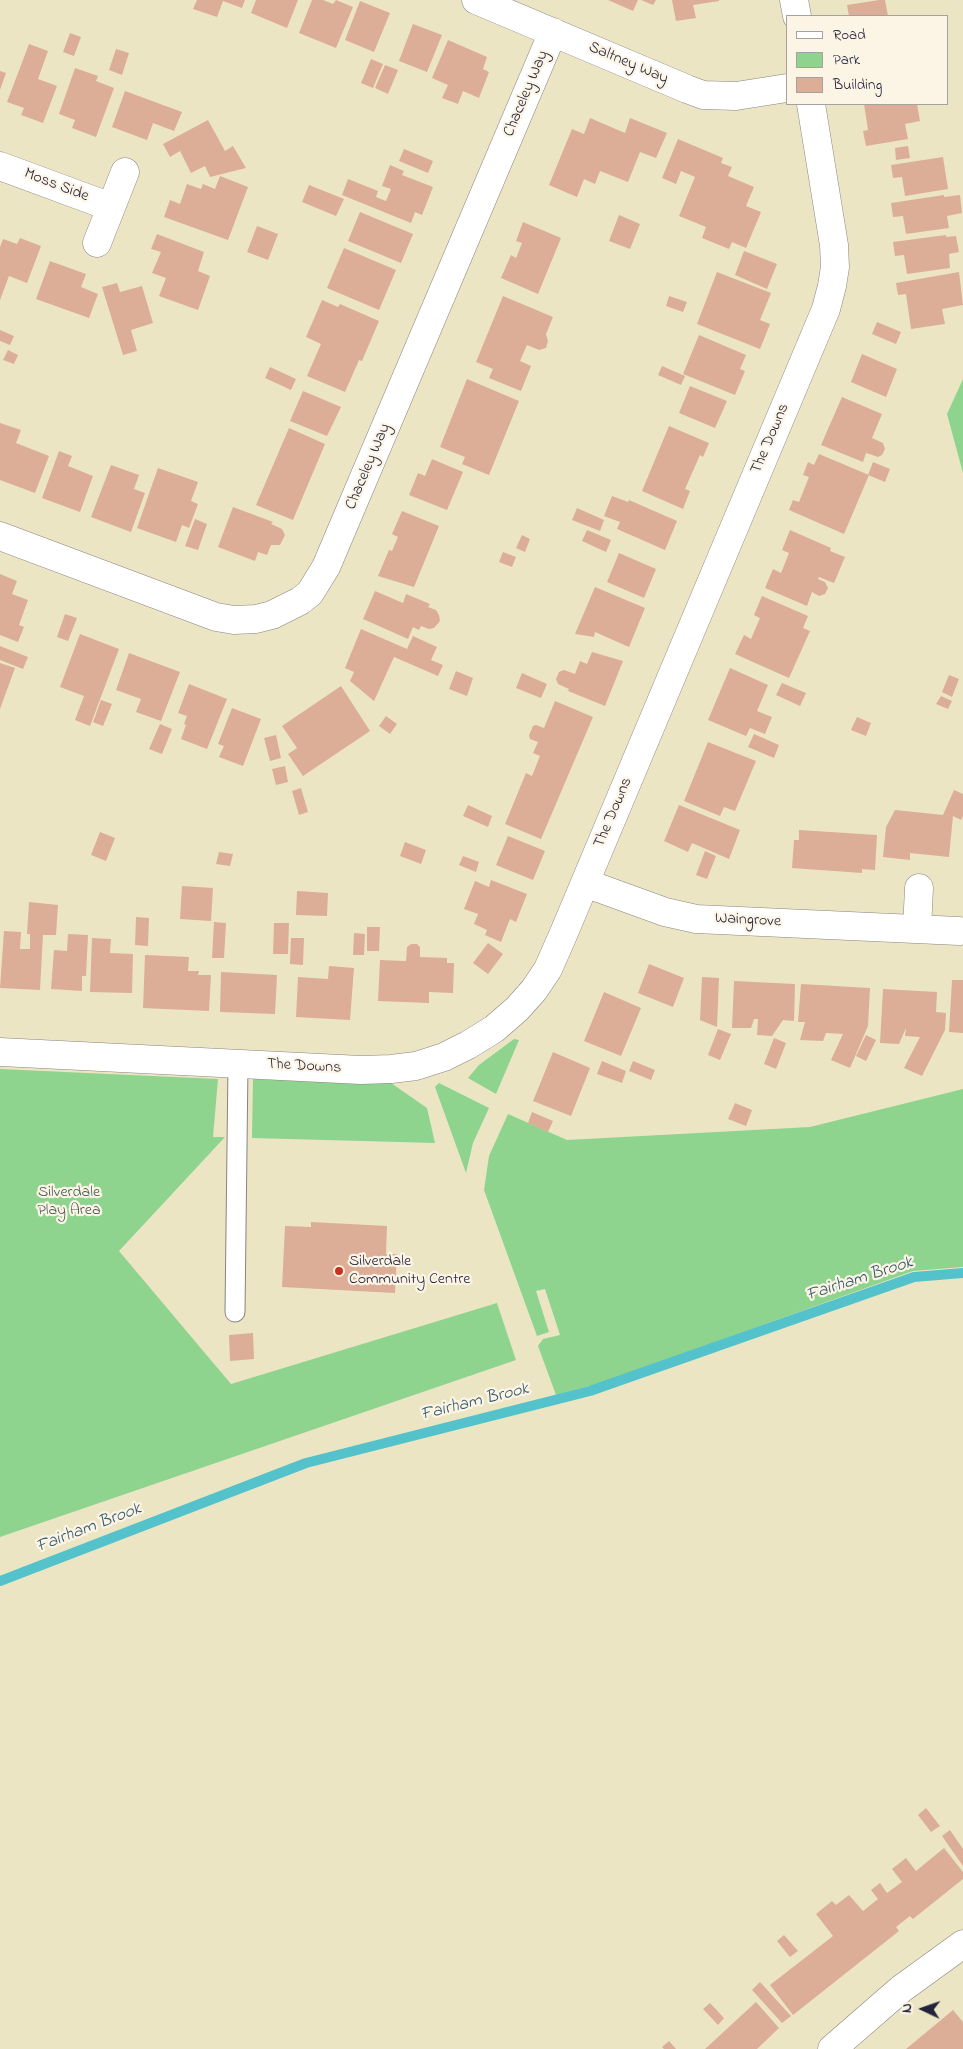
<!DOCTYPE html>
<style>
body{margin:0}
#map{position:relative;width:963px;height:2049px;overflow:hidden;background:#ece5c4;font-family:"Indie Flower",sans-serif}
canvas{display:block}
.legend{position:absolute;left:786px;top:15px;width:162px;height:90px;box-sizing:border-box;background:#fcf5e5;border:1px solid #a5a1a1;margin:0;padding:6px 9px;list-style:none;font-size:15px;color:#22223b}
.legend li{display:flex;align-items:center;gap:10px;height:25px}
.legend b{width:25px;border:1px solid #a5a1a1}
.north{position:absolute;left:898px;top:1984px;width:50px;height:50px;-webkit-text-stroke:4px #fcf5e5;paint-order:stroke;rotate:273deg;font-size:14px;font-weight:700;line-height:20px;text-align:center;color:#22223b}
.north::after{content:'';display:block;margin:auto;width:18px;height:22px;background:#22223b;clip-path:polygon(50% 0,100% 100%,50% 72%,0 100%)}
</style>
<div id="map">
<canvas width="963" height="2049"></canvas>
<ul class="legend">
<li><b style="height:6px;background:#fff"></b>Road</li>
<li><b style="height:14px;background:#8ed48e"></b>Park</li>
<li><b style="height:14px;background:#dcae97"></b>Building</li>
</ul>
<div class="north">N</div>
</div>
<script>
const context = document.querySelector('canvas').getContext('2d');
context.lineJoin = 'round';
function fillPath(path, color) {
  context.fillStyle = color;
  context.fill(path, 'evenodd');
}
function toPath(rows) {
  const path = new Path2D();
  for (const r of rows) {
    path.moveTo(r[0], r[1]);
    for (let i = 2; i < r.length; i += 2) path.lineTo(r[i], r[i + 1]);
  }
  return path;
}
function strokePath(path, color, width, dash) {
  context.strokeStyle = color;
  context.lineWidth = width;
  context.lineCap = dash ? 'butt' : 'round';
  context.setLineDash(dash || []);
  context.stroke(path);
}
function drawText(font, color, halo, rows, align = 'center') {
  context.font = font + ' "Indie Flower",sans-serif';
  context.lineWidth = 4.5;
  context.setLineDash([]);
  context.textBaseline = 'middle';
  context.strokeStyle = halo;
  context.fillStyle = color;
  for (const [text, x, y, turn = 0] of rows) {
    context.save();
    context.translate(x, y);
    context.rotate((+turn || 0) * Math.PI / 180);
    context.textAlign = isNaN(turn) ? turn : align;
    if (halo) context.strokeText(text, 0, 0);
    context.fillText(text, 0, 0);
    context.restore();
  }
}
fillPath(toPath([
 [963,379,963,473,947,414],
 [514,1039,519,1040,496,1094,468,1078,479,1065],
 [0,1069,218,1079,213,1137,225,1137,119,1251,231,1384,497,1303,516,1360,0,1537],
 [253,1079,391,1083,427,1108,435,1143,252,1138],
 [439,1083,489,1108,473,1143,466,1173,435,1087],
 [963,1089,963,1267,913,1271,601,1383,556,1395,538,1346,543,1339,560,1335,545,1289,536,1291,549,1332,537,1336,484,1190,489,1156,508,1114,567,1140,810,1127]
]), '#8ed48e');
strokePath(toPath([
 [0,1581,306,1463,590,1391,914,1277,963,1273]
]), '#54c2cb', 10);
fillPath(toPath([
 [197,0,245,0,242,8,223,1,217,17,193,9],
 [256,0,298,0,287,28,251,13],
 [312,0,323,0,333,4,336,0,353,7,336,48,299,33],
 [608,0,638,0,633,11],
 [641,0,656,0,653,5],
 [672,0,719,0,719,1,693,5,696,18,676,21],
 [879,0,885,0,888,16,849,16,847,5],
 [360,1,390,13,374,52,345,40],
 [413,24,442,35,427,72,399,61],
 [70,33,81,37,74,56,63,52],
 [448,40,487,57,483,69,489,72,479,98,463,91,458,104,442,98,448,85,432,78],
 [29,44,48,51,38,79,57,86,43,123,21,115,24,108,7,102],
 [116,49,129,53,122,75,109,70],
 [371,59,383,64,373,88,361,83],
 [385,65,398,70,388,94,375,88],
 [75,68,98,76,96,81,114,88,96,137,72,128,75,120,59,114],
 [0,71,6,73,0,90],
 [125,91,182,112,174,131,153,123,147,140,112,127],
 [864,104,917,104,920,121,905,124,908,139,866,146,863,131,868,130],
 [590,118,625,133,630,118,667,133,656,158,640,152,628,182,600,171,595,184,584,179,577,197,549,185,572,129,584,134],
 [208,120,225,151,233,146,246,168,210,177,205,166,191,173,180,151,170,157,163,144],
 [678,139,723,158,721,163,732,167,728,176,754,187,746,206,761,212,746,248,732,242,729,249,702,238,706,227,679,216,695,177,681,171,676,184,662,178],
 [908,146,910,158,896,160,895,148],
 [404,149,433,161,428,173,399,161],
 [943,157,948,189,905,196,902,177,893,178,891,165],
 [390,165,404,171,402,175,433,187,422,215,415,212,411,223,342,195,348,179,378,191,376,197,386,201,391,189,382,186],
 [220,176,248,187,228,240,164,217,170,200,180,204,187,184,201,189,203,184,215,189],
 [309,185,344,199,336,216,302,202],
 [944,195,944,197,960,195,962,213,947,216,949,228,906,234,903,216,893,217,891,203],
 [360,212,413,234,401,263,348,241],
 [619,215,640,224,630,249,609,241],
 [523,222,561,238,538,294,501,278,511,255,516,258,522,243,516,241],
 [257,226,278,234,268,260,247,252],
 [157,234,204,252,198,271,210,276,198,310,159,296,166,278,152,273,161,252,151,249],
 [946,235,946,237,956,236,959,252,949,254,950,268,907,274,904,255,895,256,893,242],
 [20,238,41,246,27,283,9,276,0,300,0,247,3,239,17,244],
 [344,248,396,270,379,310,327,288],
 [744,251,777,264,767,289,735,275],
 [50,261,86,274,81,287,98,294,89,318,36,299],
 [717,272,771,293,760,320,770,324,760,349,697,324],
 [959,272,963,305,942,309,945,324,911,329,906,294,898,295,896,283],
 [117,283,120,292,142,286,153,323,131,330,137,351,123,355,102,287],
 [503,296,553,317,546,334,548,341,546,348,539,350,527,345,520,361,531,366,521,391,489,378,493,369,476,362],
 [669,296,687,302,683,312,666,306],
 [322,300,338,307,340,304,379,321,362,361,359,360,345,392,307,376,321,344,306,337],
 [877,322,901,332,896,344,872,334],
 [0,330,14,336,10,345,0,341],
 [699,335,746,355,740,369,745,371,735,395,683,374],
 [8,350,18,355,14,364,3,360],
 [862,354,897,369,886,397,851,382],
 [662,366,685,376,681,385,658,375],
 [270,367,296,379,291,390,265,378],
 [467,379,519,401,489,475,462,464,465,457,440,447],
 [690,386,727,401,715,428,679,413],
 [303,391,341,407,327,436,290,421],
 [842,397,882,414,872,438,883,443,885,449,882,455,878,457,866,453,863,462,821,445],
 [0,423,21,430,16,443,49,456,35,493,0,480],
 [669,426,709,443,703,457,700,455,685,489,690,491,683,509,642,491],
 [289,428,325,444,293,520,256,505],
 [59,451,72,456,68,466,93,476,80,512,42,498],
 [819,454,869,475,844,534,789,510,793,500,799,502,809,477,803,475,808,462,814,465],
 [432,459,463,472,447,510,409,495,418,473,425,476],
 [873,462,890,469,885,482,868,475],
 [111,465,139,475,134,489,145,493,131,532,91,517],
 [158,468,198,482,191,501,198,504,189,528,182,525,176,542,137,528],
 [612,496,628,502,629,500,677,521,665,550,617,529,620,522,604,516],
 [233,507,273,522,271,524,282,529,285,535,280,545,271,545,267,555,258,552,255,561,218,547],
 [577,508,604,520,600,531,572,520],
 [402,511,439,526,414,587,378,576,389,550,392,551,398,537,392,534],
 [195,519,207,524,198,550,185,546],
 [587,530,611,540,606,552,582,541],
 [790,530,831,548,830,551,845,557,834,583,819,577,818,579,825,582,828,588,825,594,819,596,812,592,807,606,765,588,773,569,781,573,789,553,782,550],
 [522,535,530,539,525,552,516,548],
 [503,552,516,557,512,567,499,562],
 [619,553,656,569,644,598,607,582],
 [0,574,17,581,12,594,28,600,19,625,24,627,18,642,0,635],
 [595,587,645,608,629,647,595,632,594,637,575,634],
 [375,591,403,603,406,594,430,604,428,607,436,610,439,615,440,621,434,628,429,629,421,626,419,630,413,627,408,639,363,619],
 [762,596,808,616,803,628,810,631,789,678,735,654,744,635,751,639,760,618,754,615],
 [65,614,77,618,68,641,57,637],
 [361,629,407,649,413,636,437,647,431,660,443,665,438,676,394,657,374,701,350,681,354,672,345,668],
 [80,634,119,649,90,726,75,720,84,696,60,687],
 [0,646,28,657,23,669,0,660],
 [592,652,623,661,605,706,568,691,569,689,558,684,556,679,559,672,564,670,575,674,580,661,587,664],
 [129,653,180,672,161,721,136,712,141,699,116,690],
 [0,663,15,668,0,709],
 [730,668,768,685,757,711,772,717,765,734,750,728,746,736,708,720],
 [456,671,473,678,467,696,449,689],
 [522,673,547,684,541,698,516,688],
 [949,675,959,679,952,697,942,692],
 [782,683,806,693,800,706,776,695],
 [189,684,227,699,207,749,181,739,186,725,184,724,187,716,178,713],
 [341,686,370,731,303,776,288,754,297,748,282,726],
 [941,696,952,701,948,709,936,704],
 [101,700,112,704,103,726,93,722],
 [555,701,593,717,541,839,505,824,526,773,532,776,540,756,533,753,538,742,530,739,529,735,533,726,536,725,544,728],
 [232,708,261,719,243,766,219,757,224,746,218,744],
 [386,716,397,724,390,734,379,726],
 [857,717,871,723,866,736,851,730],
 [160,724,172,729,162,754,149,749],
 [754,734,779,745,774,758,748,747],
 [276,735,281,758,270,761,264,738],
 [708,742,756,761,735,811,724,807,720,816,684,801],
 [285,766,288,782,276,785,272,769],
 [301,788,308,812,299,815,292,791],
 [954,790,963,794,963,816,961,820,953,816,949,857,910,853,910,860,883,857,886,827,895,810,943,815],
 [468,805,492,816,488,827,463,816],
 [679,805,740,830,729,859,692,843,688,852,664,841],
 [799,830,877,835,875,870,862,869,862,873,792,868,794,840,799,840],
 [100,832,115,838,106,861,91,855],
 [508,836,545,851,533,880,496,865],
 [405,842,426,850,421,864,400,856],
 [705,851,716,856,707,879,696,875],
 [219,852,233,854,230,866,216,864],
 [463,856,479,862,476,872,459,865],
 [491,880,527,894,516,922,510,919,501,942,485,935,487,930,474,924,478,914,464,909,475,881,489,887],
 [182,886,213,888,211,921,180,919],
 [297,891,328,893,327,916,296,915],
 [29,902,58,905,56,935,43,935,40,990,0,988,4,931,21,932,20,949,30,949,30,934,27,934],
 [136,917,149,918,148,946,135,945],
 [214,922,226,923,224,958,212,958],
 [274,923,289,923,288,954,273,954],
 [367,927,380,927,379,951,367,951],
 [354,933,365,934,364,955,353,955],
 [68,934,88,935,86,976,82,976,82,991,51,989,54,950,67,951],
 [92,938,111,939,110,953,133,954,132,993,90,992],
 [291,938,304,938,303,965,290,964],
 [488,943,503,954,488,974,473,963],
 [411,944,417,944,420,947,420,957,447,958,447,963,454,963,453,993,429,992,429,1003,378,1001,380,960,406,961,407,947],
 [145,955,189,957,188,971,199,971,198,975,211,975,209,1011,143,1008],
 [649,964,684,978,673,1007,638,993],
 [329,966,354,968,350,1020,296,1017,298,977,328,979],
 [221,972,277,975,275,1014,220,1012],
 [702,977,719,978,717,1027,700,1020],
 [952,980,963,980,963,1033,949,1032],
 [734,981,795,984,794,1021,783,1020,772,1036,757,1035,758,1019,754,1019,751,1028,732,1028],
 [801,984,870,988,868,1026,850,1068,831,1060,843,1034,826,1033,823,1041,800,1040,805,1022,798,1022],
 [883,989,937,992,936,1012,946,1013,945,1030,922,1076,904,1068,920,1037,905,1036,906,1028,899,1044,880,1043],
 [604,992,641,1008,621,1056,584,1041],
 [718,1029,731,1034,720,1060,708,1055],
 [866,1035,876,1040,866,1061,856,1056],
 [774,1038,786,1043,776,1069,764,1064],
 [553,1052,590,1068,571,1116,533,1101],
 [602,1061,626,1071,622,1083,597,1074],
 [633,1061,655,1070,651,1080,629,1071],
 [735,1103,752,1110,746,1126,728,1119],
 [532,1112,553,1121,548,1132,528,1123],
 [311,1222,387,1226,386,1254,397,1254,395,1293,282,1287,285,1226,311,1227],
 [253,1333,254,1359,230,1361,229,1335],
 [926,1808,940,1826,931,1832,918,1815],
 [950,1830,963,1849,963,1866,942,1836],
 [944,1848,963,1872,963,1879,913,1919,910,1916,896,1927,899,1931,793,2015,770,1985,833,1936,816,1914,832,1901,836,1905,849,1895,863,1911,878,1899,871,1890,880,1883,887,1893,902,1882,892,1869,906,1858,916,1871],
 [784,1935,798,1951,790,1957,777,1941],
 [760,1982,791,2016,782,2023,752,1990],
 [756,2002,779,2028,757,2049,705,2049],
 [710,2003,724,2018,718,2025,703,2009],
 [953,2010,963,2022,963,2049,906,2049],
 [669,2041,676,2049,664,2049,662,2047]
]), '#dcae97');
const service = toPath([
 [235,1312,238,1064]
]);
const minor = toPath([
 [476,0,687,89,703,95,736,96,787,88],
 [794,0,797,16],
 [0,166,111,207],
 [97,243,125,172],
 [0,536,216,617,234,620,256,619,272,615,300,601,310,593,326,567,553,32],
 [585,883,665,912,696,919,959,931],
 [917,929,919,888],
 [0,1052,361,1070,391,1069,416,1066,444,1057,468,1045,494,1029,517,1009,534,990,548,969,563,935,826,309,832,286,835,267,834,245,811,104],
 [832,2049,901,1989,963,1944]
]);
strokePath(service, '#878480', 21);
strokePath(minor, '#878480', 29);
strokePath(service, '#fff', 19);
strokePath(minor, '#fff', 28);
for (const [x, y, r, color] of [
 [339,1271,5,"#c8321e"]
]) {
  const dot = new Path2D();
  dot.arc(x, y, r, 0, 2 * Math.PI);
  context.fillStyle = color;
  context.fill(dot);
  strokePath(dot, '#fcf5e5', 2);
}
drawText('16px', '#22223b', '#fcf5e5', [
 ["Saltney Way",628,64,23],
 ["Chaceley Way",527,94,-67],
 ["Moss Side",56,186,21],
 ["The Downs",771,439,-67],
 ["Chaceley Way",369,467,-67],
 ["The Downs",614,813,-67],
 ["Waingrove",748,921,3],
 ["The Downs",304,1067,3]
]);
drawText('16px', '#425754', '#fcf5e5', [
 ["Silverdale",69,1193],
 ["Play Area",69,1211]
]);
drawText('16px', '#22223b', '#fcf5e5', [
 ["Silverdale",349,1262],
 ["Community Centre",349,1280]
], 'left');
drawText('italic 18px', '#345a6d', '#fcf5e5', [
 ["Fairham Brook",860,1280,-18],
 ["Fairham Brook",475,1403,-14],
 ["Fairham Brook",89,1529,-21]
]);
</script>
